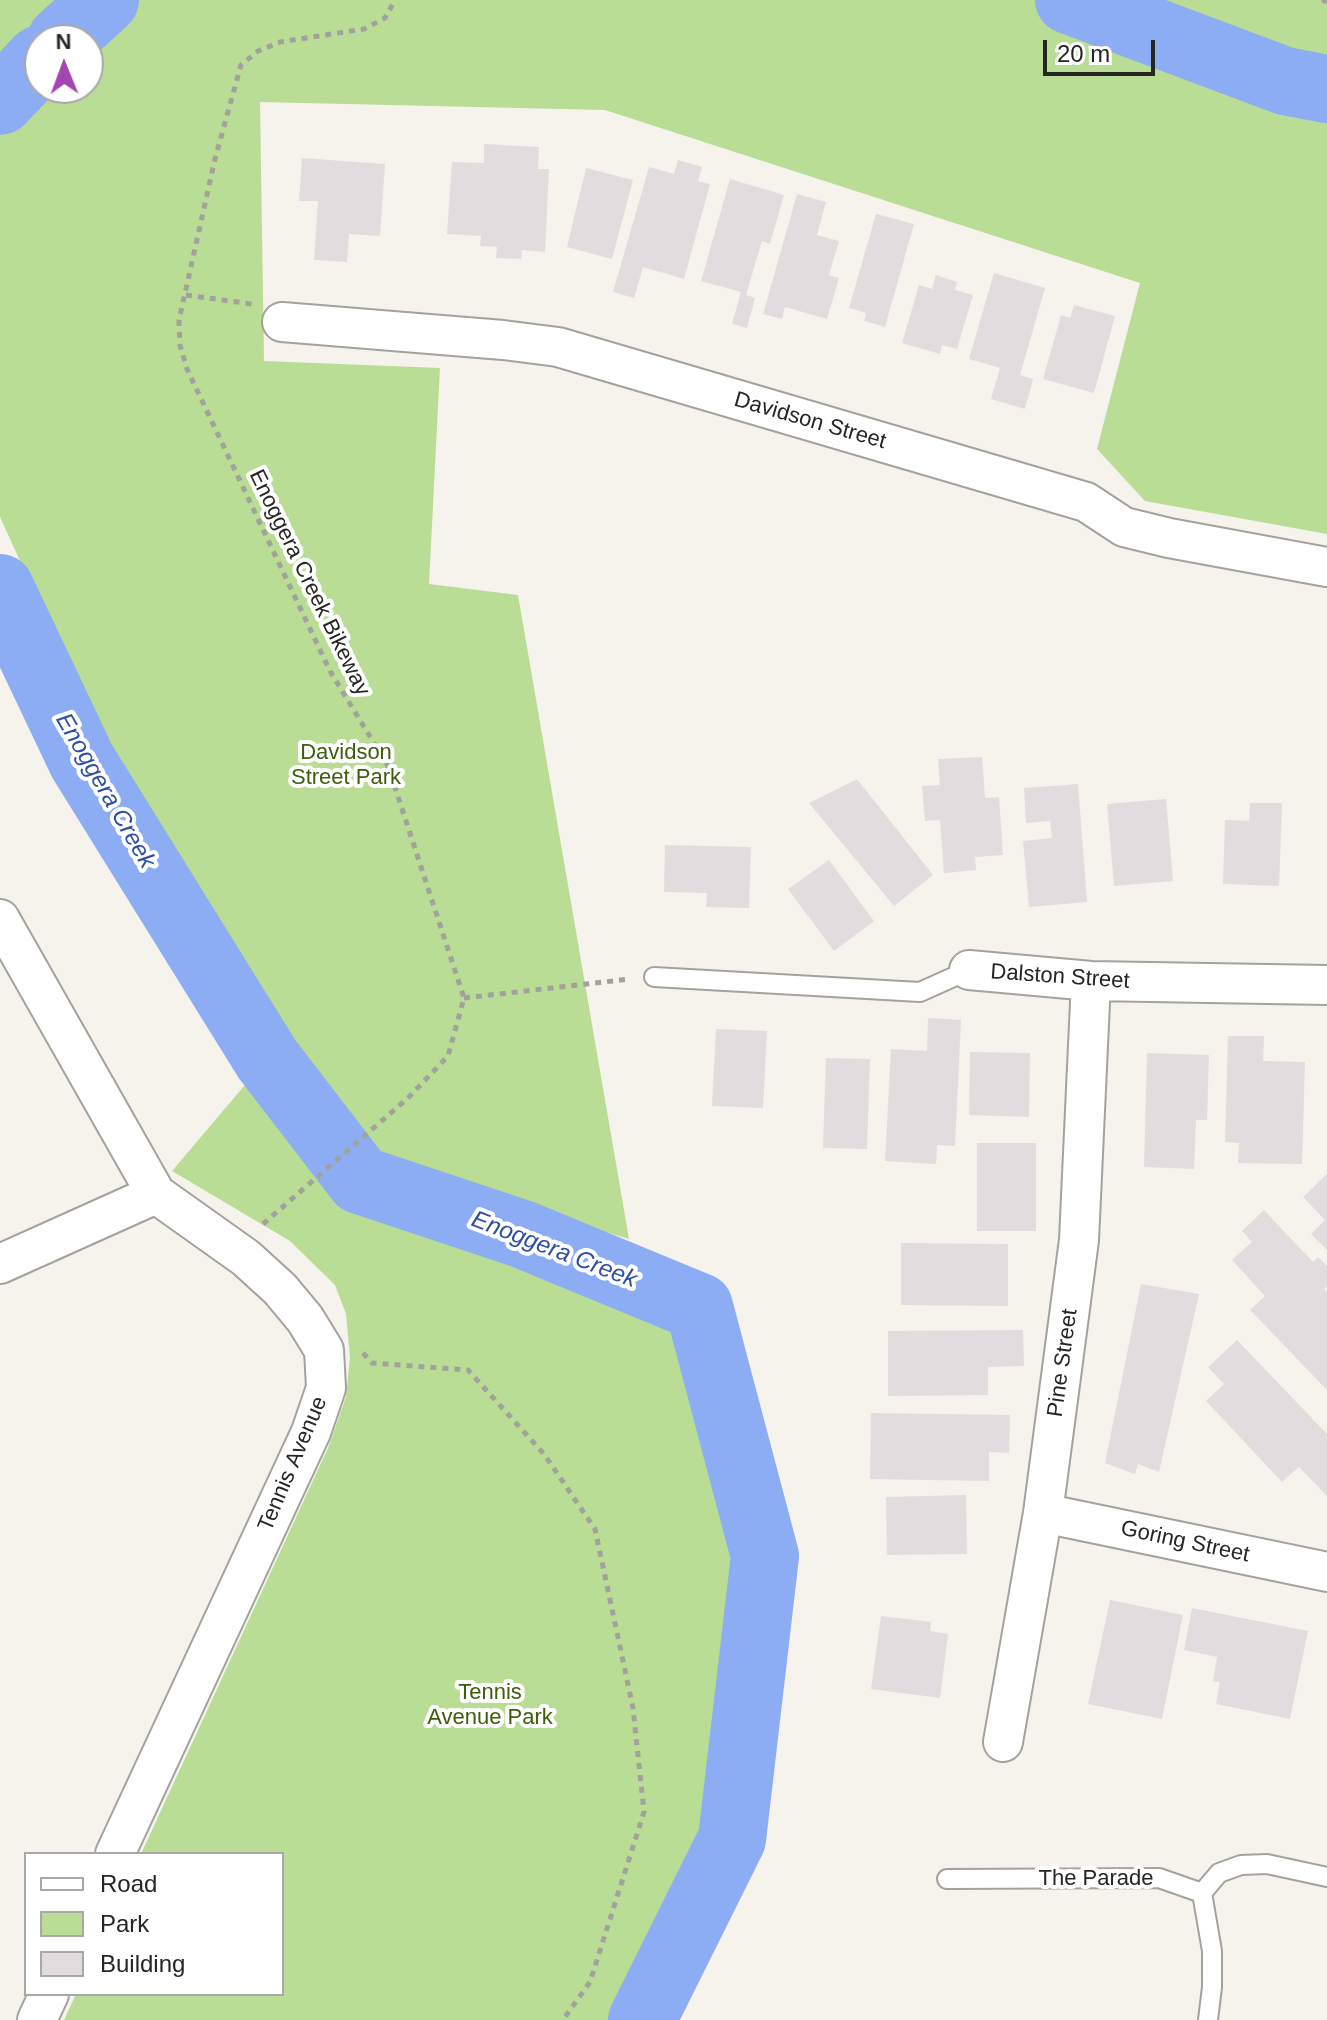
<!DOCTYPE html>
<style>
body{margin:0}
#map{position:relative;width:1327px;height:2020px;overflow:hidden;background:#f5f3ec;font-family:Arial,sans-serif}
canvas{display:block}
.legend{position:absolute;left:24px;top:1852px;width:260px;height:144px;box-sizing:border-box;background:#fff;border:2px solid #a8a8a7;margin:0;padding:10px 14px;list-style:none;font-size:24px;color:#252522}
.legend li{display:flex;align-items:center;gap:16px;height:40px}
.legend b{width:40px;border:2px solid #a8a8a7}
.north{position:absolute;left:24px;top:24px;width:80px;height:80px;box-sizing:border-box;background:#fff;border:2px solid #a8a8a7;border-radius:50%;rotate:359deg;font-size:22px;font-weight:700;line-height:32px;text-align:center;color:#252522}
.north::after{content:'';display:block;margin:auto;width:28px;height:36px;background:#a446af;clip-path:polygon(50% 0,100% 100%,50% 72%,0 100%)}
.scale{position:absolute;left:1043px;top:40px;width:112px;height:36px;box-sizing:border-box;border:4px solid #252522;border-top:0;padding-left:10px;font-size:24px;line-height:28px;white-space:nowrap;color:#252522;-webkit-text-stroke:6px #fff;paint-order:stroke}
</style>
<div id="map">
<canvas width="1327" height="2020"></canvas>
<ul class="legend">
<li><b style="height:10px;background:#fff"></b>Road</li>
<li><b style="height:22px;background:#b9dd94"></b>Park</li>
<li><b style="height:22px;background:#e3dcdf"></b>Building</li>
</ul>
<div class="north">N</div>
<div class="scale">20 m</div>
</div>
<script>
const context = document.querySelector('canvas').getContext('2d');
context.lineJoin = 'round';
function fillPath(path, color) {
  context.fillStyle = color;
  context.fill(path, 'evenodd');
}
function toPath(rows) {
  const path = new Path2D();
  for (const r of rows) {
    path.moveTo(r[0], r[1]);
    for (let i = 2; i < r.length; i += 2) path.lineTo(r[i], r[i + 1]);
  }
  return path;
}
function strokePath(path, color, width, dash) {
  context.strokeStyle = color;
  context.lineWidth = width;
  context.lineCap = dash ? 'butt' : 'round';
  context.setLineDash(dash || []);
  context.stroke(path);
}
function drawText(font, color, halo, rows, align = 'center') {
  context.font = font + ' Arial,sans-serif';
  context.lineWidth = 8;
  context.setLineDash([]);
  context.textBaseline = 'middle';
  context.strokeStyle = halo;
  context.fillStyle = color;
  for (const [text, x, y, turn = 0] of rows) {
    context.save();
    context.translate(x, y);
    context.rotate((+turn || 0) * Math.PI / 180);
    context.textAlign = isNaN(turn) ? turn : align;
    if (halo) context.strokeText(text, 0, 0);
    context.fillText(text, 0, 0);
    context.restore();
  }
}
fillPath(toPath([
 [0,0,1327,0,1327,534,1145,501,1097,449,1140,283,605,110,260,102,264,361,440,368,429,584,518,595,629,1239,354,1156,115,769,0,517],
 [40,40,88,40,88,88,40,88],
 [267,1059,360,1180,522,1234,699,1307,765,1556,732,1839,642,2020,64,2020,76,1994,282,1994,282,1854,141,1854,328,1448,346,1397,350,1357,346,1314,335,1285,290,1241,172,1171]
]), '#b9dd94');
strokePath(toPath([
 [1069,0,1285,81,1327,89],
 [61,40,105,0],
 [0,101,40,59],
 [0,588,82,761,267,1059,360,1180,522,1234,699,1307,765,1556,732,1839,642,2020]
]), '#8cadf4', 68);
fillPath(toPath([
 [484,144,539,147,538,169,549,169,545,252,522,250,521,259,496,258,497,247,480,246,481,236,447,234,452,162,484,163],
 [302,158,385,164,380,236,349,234,347,262,314,260,318,201,299,201],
 [678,160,702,167,698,181,710,184,684,279,643,267,634,298,613,292,649,167,674,174],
 [586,168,633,180,612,259,567,247],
 [730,179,784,195,770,244,762,241,746,295,755,298,747,328,732,324,741,292,701,281],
 [797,194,826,202,817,235,839,241,829,275,839,278,827,319,785,307,782,319,763,314],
 [876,214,914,224,885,327,864,321,866,313,849,308],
 [994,273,1045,288,1020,375,1033,379,1025,409,991,399,1000,368,969,359],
 [936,275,957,282,955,290,973,295,957,349,942,345,940,354,902,343,919,285,932,289],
 [1074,305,1115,316,1094,393,1043,379,1061,315,1070,318],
 [982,757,985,798,999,797,1003,855,975,857,976,870,944,873,940,820,925,821,922,786,940,785,938,759],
 [857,779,933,875,894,906,809,803],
 [1078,784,1087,902,1029,907,1023,841,1052,838,1050,821,1026,823,1024,788],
 [1166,799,1173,881,1114,886,1107,804],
 [1250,803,1282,803,1279,886,1223,884,1225,820,1249,821],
 [665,845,751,847,749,908,706,907,707,893,664,892],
 [829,860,874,921,834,951,788,889],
 [928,1018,961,1020,955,1146,937,1145,936,1164,885,1161,891,1049,927,1051],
 [716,1029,767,1031,763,1108,712,1106],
 [1228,1036,1264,1036,1263,1061,1305,1062,1302,1164,1238,1163,1239,1143,1225,1142],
 [970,1052,1030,1053,1029,1117,969,1115],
 [1147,1053,1209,1055,1207,1120,1196,1120,1194,1169,1144,1167],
 [826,1058,870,1059,867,1149,823,1148],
 [977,1143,1036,1143,1036,1231,977,1231],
 [1327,1174,1327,1250,1311,1234,1325,1220,1303,1197],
 [1264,1210,1313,1262,1318,1257,1327,1266,1327,1287,1324,1289,1327,1292,1327,1390,1250,1310,1265,1296,1232,1260,1252,1242,1242,1231],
 [901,1243,1008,1244,1008,1306,901,1305],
 [1141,1284,1199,1294,1159,1472,1138,1464,1135,1474,1105,1463],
 [1023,1330,1024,1366,988,1367,988,1395,888,1396,888,1331],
 [1237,1340,1327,1434,1327,1496,1299,1467,1282,1482,1206,1401,1224,1384,1208,1367],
 [871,1413,1010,1415,1009,1453,989,1452,989,1481,870,1479],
 [966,1495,967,1554,887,1555,886,1497],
 [1110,1600,1183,1615,1162,1719,1088,1704],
 [1192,1608,1308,1631,1290,1719,1216,1704,1220,1682,1213,1681,1217,1657,1184,1650],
 [881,1616,931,1622,930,1631,948,1634,940,1698,871,1689]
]), '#e3dcdf');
const service = toPath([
 [654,977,920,992,969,970],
 [947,1879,1159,1878,1202,1893,1219,1873,1241,1865,1267,1864,1327,1877],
 [1202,1893,1212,1951,1212,1987,1208,2020]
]);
const minor = toPath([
 [282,322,503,340,558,347,1086,502,1124,527,1169,538,1327,567],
 [0,919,156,1194,246,1258,280,1289,305,1319,324,1350,326,1388,311,1432,115,1854],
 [969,970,1091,981,1327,985],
 [0,1264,156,1194],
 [1043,1513,1327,1572],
 [1003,1742,1043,1513,1079,1240,1091,981],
 [37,2020,49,1994]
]);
strokePath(service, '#a4a29c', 22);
strokePath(minor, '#a4a29c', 42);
strokePath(toPath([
 [1322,0,1327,2],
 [186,295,252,304],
 [464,998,630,979],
 [263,1224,408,1098,448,1056,464,998,388,766,330,671,187,369,180,345,179,320,215,159,241,65,258,51,280,42,364,29,385,18,395,0],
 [363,1353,372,1363,468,1370,544,1454,595,1529,633,1708,644,1812,590,1982,563,2020]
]), '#a2a19c', 5, [6, 6]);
strokePath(service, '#fff', 18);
strokePath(minor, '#fff', 38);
drawText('22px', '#252522', '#fff', [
 ["Davidson Street",810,421,16],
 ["Enoggera Creek Bikeway",309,583,64],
 ["Dalston Street",1060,977,4],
 ["Pine Street",1063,1363,-82],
 ["Tennis Avenue",293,1464,-67],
 ["Goring Street",1185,1542,12],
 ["The Parade",1096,1879]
]);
drawText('22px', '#3d5d0b', '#fff', [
 ["Davidson",346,753],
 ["Street Park",346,778],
 ["Tennis",490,1693],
 ["Avenue Park",490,1718]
]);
drawText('italic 24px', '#2d4fa1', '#fff', [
 ["Enoggera Creek",105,791,60],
 ["Enoggera Creek",554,1250,21]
]);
</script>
